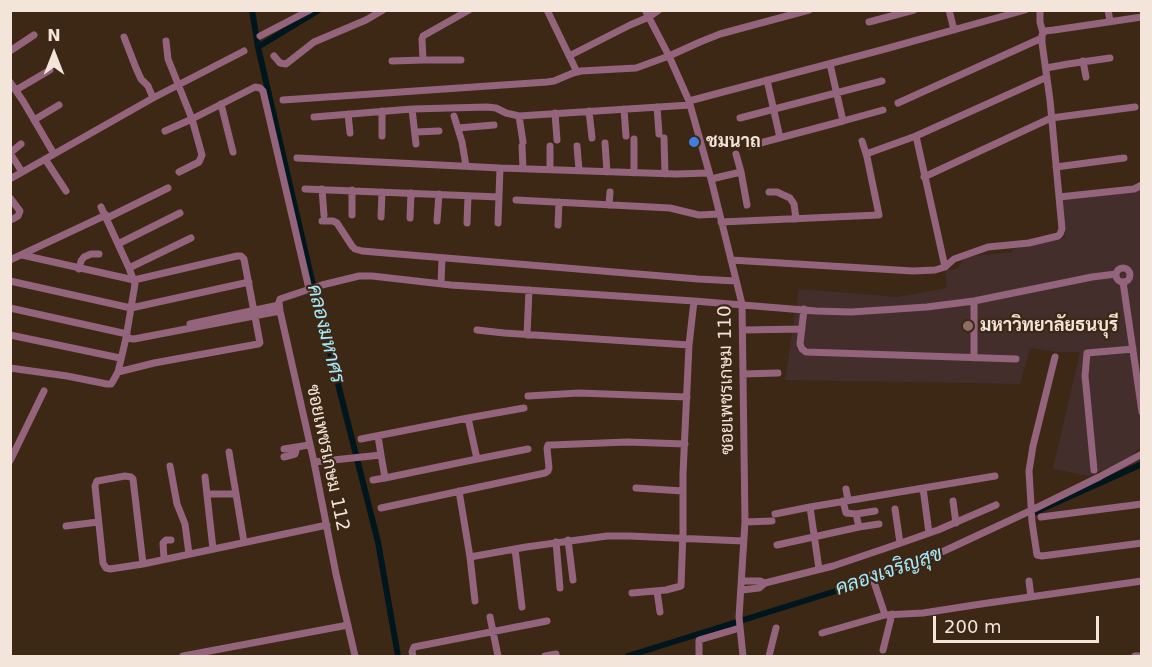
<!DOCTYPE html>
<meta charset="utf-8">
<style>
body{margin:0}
#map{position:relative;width:1152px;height:667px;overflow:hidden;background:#3d2715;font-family:"DejaVu Sans",sans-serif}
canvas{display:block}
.frame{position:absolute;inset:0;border:12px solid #f4e5da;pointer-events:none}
.north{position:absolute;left:24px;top:24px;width:60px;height:60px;-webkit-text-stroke:4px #3d2715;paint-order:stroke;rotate:0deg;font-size:16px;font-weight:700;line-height:24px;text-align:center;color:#f4e5da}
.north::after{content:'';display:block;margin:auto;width:21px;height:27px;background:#f4e5da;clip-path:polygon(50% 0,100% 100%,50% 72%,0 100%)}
.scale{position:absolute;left:933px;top:616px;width:166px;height:27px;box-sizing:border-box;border:3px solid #f4e5da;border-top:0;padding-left:8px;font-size:18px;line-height:21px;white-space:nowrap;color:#f4e5da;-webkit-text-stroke:4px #3d2715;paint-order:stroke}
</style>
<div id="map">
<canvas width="1152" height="667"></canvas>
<div class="frame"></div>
<div class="north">N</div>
<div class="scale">200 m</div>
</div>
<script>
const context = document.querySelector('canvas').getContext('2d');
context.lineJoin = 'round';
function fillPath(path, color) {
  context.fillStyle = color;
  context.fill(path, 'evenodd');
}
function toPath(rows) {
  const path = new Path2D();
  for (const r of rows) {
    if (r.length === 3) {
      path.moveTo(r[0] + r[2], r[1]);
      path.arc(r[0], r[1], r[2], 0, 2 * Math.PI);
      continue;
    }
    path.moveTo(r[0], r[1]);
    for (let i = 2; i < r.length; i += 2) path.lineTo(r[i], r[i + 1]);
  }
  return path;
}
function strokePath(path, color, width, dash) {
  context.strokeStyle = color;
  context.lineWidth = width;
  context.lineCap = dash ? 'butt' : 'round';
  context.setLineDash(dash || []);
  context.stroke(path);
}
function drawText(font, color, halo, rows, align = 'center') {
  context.font = font + ' "DejaVu Sans",Sarabun,sans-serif';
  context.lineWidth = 4.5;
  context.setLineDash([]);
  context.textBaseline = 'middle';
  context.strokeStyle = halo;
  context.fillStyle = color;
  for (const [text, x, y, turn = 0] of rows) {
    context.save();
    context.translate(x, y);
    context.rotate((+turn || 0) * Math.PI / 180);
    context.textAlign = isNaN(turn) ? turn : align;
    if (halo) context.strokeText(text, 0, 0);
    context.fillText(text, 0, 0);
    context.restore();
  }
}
fillPath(toPath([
 [1141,187,1142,448,1139,448,1129,459,1089,476,1053,469,1080,352,1057,352,1030,348,1020,384,785,380,799,289,897,297,947,288,945,271,958,268,965,257,1012,252,1012,249,1065,238,1061,199]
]), '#432e2c');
strokePath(toPath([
 [252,10,258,47,313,285,378,542,398,656],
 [258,47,319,10],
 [1033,513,1142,464],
 [628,656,887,575,930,559]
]), '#00161d', 6);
strokePath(toPath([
 [547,10,577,72],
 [645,10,669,56,689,101,711,179,742,304,745,522,739,617,743,656],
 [949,10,954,30],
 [1040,10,1040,22,1043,33],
 [1108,10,1110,21],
 [869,22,914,10],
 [260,36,310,10],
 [124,37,136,68,141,79,148,86,153,98],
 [166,41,168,59,192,119,202,155,199,162,179,172],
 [10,51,34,35],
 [274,56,280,63,286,64,314,42,366,20,383,10],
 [569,56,630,25,649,17,659,10],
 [423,60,461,60],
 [392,61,423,60,422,39,423,36,469,10],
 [1083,61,1086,77],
 [830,64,843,121,883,110],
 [1046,68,1068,64,1110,58],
 [767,80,780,138],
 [10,82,23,101,54,154],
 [16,90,50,70],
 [283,100,547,82,554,81,573,73,581,71,636,68,669,56,700,42,720,34,809,10],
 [689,101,885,49,1025,10],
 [898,103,1042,38],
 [221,104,233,152],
 [657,107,659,134],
 [412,109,416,144],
 [624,109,626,136],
 [382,111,382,136],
 [589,111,592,138],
 [555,113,557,140],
 [348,114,350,133],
 [454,116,462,142,466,166],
 [519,116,523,142],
 [314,117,412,109,487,107,496,108,506,113,519,116,690,105],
 [740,118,882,81],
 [34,120,59,105],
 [458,128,494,125],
 [165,131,192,119,255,87,260,88,263,91,309,289],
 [416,132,439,131],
 [916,136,945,267],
 [664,138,665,174],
 [634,139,634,173],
 [605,143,607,172],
 [21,144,10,153,22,172],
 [522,146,523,168],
 [550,146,550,169],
 [577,146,579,170],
 [749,146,843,121],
 [866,154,916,136,1047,77],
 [297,158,500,168],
 [45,159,66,191],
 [1056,167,1124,158],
 [741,172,747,205],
 [924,177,1051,118,1135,107],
 [10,179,153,98,244,51],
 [711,179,741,172,736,154],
 [305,189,499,197],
 [322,189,324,215],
 [352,190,352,215],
 [769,192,777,192,790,198,794,204,796,219],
 [1059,197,1134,189,1142,185],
 [10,198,20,211,18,216,13,219],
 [516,200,670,208,699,215,719,214],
 [609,205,610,192],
 [381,217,382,192],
 [107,218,168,188],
 [410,218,411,193],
 [322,221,333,221,337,223,352,246,355,249,362,251,698,279,736,281],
 [437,221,439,194],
 [721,222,879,215,867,157,862,141],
 [467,223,468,196],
 [498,223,500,168,676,174,709,173],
 [558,225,559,202],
 [118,244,180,213],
 [22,255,134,280,237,256,241,256,244,259,260,343,258,344,154,363,118,372],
 [10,260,106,215],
 [731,260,913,271,935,270,945,267,954,259,988,247,1029,243,1058,236,1060,234,1062,229,1050,100,1042,43,1042,35,1045,31,1054,30,1142,17],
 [129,268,191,238],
 [1123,275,7],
 [79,269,81,261,84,257,91,254,99,254],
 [10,281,131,308,249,282],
 [1123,282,1142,412],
 [441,284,442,258],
 [10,308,127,334],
 [804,309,800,344,802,349,806,352,1016,359],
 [190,324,279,305],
 [477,330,504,333,689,345],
 [743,330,802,329],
 [10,335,120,358],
 [527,335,529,290],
 [126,338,134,339,280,311],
 [1055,357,1033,446,1029,471,1032,522,1037,555,1042,556,1142,543],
 [974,358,974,301],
 [10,368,67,376,107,384,111,384,113,381,118,372,126,338,135,284,129,268,101,207],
 [743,374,778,373],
 [528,396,579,393,687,397],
 [468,418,524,408],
 [378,436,381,455],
 [284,449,309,445],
 [229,452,244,542],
 [284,457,295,454,297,447],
 [477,459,528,449],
 [10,461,44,391],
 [314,462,381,455,385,478,477,459,468,418,361,439],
 [170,466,177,504,185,524,189,554],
 [1094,470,1087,396,1085,376,1087,353,1133,349],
 [205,477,213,549],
 [373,480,385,478],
 [636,488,683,491],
 [923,488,929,533],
 [846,489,848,500],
 [459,491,470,557,475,601],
 [207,494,235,494],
 [953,501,956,523],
 [810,507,819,569],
 [381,508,545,473,548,471,549,468,547,448,548,445,551,445,627,442,685,444],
 [895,509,900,543],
 [775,514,810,507,995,476],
 [856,514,875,511],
 [1041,517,1142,504],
 [745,522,772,521],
 [66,526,98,522],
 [859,527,879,524],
 [568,540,573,580],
 [556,542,560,588],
 [777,545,859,527,856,514,846,513,843,501],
 [515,549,522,607],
 [470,557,526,547,607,536,629,536,743,541],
 [164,559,163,543,166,540,171,540],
 [143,564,133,479,131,477,125,476,97,481,95,486,103,563,106,568,110,569,143,564,327,525],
 [872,574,924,559,944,551,1032,510,1099,477,1142,454],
 [872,576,885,615],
 [1029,581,1031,597],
 [765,583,833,566,898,544,938,530,996,505],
 [742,590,759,588,765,583,760,581,742,581],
 [657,591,660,612],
 [632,593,666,590,681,586,683,532,683,474,689,345,694,301,816,311,851,312,882,310,927,307,974,301,1092,277,1116,274],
 [490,617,498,656],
 [822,633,885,615,923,613,981,604,1142,581],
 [883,650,892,614],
 [183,656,348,625],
 [355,656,336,574,314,462,280,311,279,302,280,299,322,285,359,276,372,276,451,285,694,301],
 [413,656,412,652,414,647,547,621],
 [545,656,556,654],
 [699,656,699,640,740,628],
 [769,656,776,628],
 [1135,656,1142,656]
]), '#93647b', 7);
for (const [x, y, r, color] of [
 [694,142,6,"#3f7fe0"],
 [968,326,6,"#8d6e63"]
]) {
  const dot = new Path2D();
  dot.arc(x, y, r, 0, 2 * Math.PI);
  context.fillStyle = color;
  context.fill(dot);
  strokePath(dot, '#3d2715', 2);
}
drawText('bold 18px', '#f4e5da', '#3d2715', [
 ["ชมนาถ",706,142],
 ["มหาวิทยาลัยธนบุรี",980,326]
], 'left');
drawText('18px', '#f4e5da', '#3d2715', [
 ["ซอยเพชรเกษม 110",727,380,-91],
 ["ซอยเพชรเกษม 112",327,458,78]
]);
drawText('italic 20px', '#a6e9fc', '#3d2715', [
 ["คลองมหาศร",325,334,76],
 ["คลองเจริญสุข",889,572,-19]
]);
</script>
